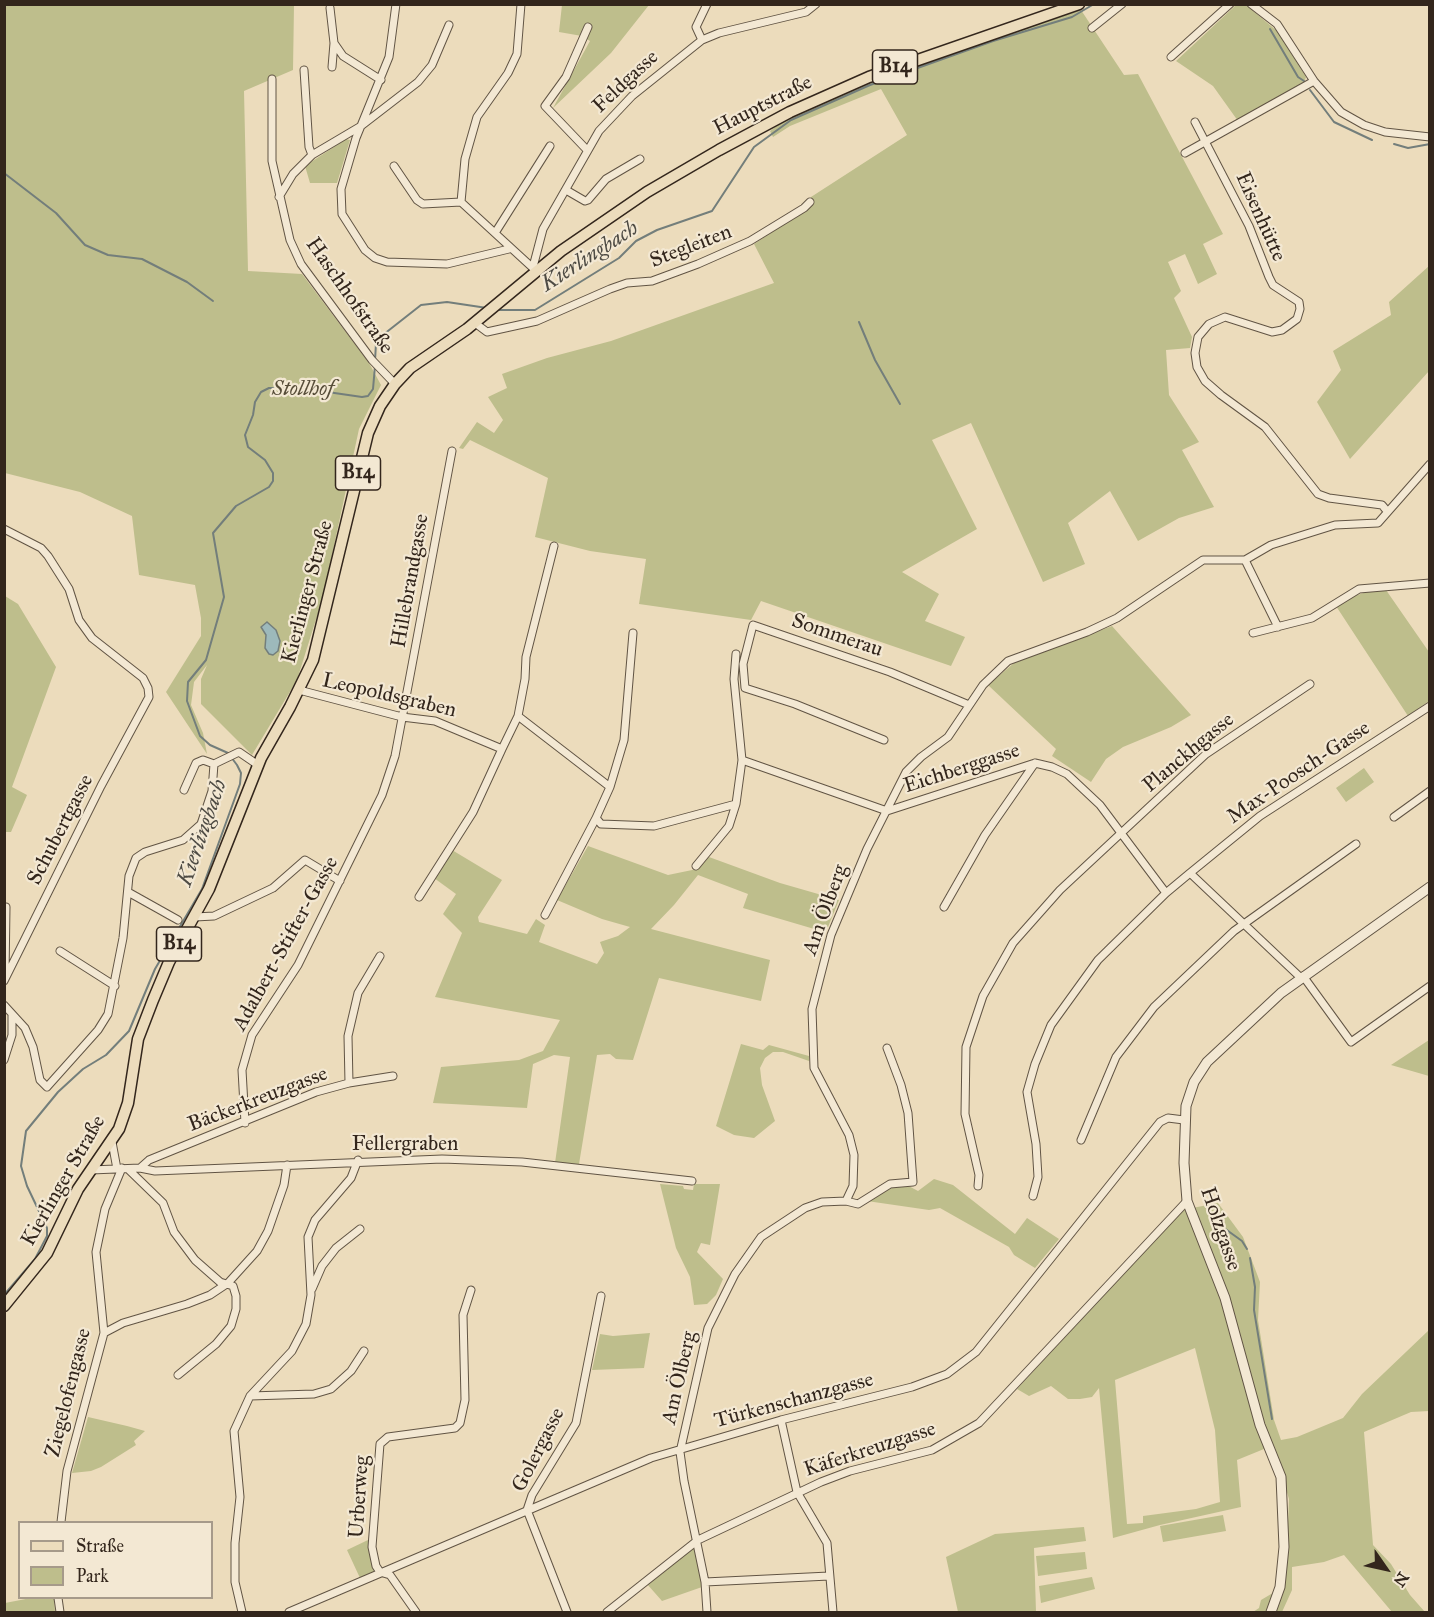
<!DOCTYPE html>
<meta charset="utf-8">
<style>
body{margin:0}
#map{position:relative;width:1434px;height:1617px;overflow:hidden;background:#ecdcbc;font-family:"IM FELL Great Primer",serif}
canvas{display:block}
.frame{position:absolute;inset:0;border:6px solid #33261c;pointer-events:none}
.legend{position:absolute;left:18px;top:1521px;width:195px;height:78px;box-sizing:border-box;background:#f3e8d3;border:2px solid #a69a8a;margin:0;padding:8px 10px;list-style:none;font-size:18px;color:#33261c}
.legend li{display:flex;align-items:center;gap:12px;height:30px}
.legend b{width:30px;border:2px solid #a69a8a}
.north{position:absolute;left:1356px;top:1539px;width:60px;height:60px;-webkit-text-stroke:4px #f3e8d3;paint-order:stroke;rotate:124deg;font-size:16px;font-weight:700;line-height:24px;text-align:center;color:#33261c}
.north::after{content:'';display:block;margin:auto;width:21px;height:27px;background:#33261c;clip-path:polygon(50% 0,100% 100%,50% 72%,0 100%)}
</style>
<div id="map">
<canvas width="1434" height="1617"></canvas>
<div class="frame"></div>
<ul class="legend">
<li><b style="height:8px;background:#ecdcbc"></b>Straße</li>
<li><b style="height:16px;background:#bebe8c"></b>Park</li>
</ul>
<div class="north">N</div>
</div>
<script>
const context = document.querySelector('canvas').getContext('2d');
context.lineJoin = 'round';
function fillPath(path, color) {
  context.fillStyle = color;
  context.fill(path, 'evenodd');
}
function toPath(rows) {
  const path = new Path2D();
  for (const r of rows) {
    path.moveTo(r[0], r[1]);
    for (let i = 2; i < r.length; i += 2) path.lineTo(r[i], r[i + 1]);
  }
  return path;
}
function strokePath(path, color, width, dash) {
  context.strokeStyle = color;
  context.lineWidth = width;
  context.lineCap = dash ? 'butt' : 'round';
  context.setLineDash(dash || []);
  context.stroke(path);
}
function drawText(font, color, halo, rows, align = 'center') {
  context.font = font + ' "IM FELL Great Primer",serif';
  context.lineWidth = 4.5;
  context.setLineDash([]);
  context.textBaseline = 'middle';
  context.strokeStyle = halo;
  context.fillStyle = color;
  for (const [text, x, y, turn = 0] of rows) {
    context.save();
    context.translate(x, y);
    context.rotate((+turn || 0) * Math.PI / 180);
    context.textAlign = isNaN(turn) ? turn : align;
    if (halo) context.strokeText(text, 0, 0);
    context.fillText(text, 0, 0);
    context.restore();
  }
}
fillPath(toPath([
 [5,5,294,5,293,70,244,91,248,271,302,274,369,363,381,385,359,429,323,597,297,680,252,755,201,704,201,679,207,665,194,682,191,705,203,733,207,754,166,692,201,636,201,618,195,585,139,575,132,516,80,492,5,473],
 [562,5,649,5,611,53,553,108,590,41,582,36,559,32],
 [1236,5,1246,5,1277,31,1306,77,1304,83,1238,121,1213,86,1176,61],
 [1081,10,1124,75,1138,74,1223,234,1203,244,1217,274,1198,284,1185,254,1168,262,1181,291,1174,298,1192,337,1190,348,1166,350,1169,395,1199,442,1182,450,1214,507,1179,518,1138,541,1110,491,1068,523,1085,564,1043,582,971,423,932,440,977,529,902,572,939,594,925,621,965,637,951,666,761,601,751,620,639,604,646,559,590,551,535,537,548,478,470,440,463,449,459,448,477,422,494,433,503,420,488,397,507,388,502,374,547,358,611,341,774,283,754,244,807,209,811,197,907,135,881,89,790,126,773,137,770,131,785,120,892,74],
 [346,139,350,140,337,183,310,183,305,166],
 [1429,266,1429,371,1350,459,1317,402,1341,370,1333,351,1391,315,1389,302],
 [1373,590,1386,590,1429,652,1429,701,1408,716,1336,606,1354,596],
 [5,596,18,604,56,667,12,787,27,795,11,832,4,832],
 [1112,626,1191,715,1171,727,1123,747,1106,759,1091,782,1052,756,1056,749,988,685,1014,663],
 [1364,768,1374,782,1346,802,1336,788],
 [588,846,668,875,697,869,709,857,780,883,839,900,828,927,821,931,743,908,748,894,698,875,674,905,651,929,770,960,761,1001,659,978,633,1060,616,1059,610,1054,597,1055,579,1164,555,1163,570,1057,554,1055,533,1064,527,1108,433,1103,441,1067,519,1060,543,1051,560,1020,435,997,462,933,443,914,456,894,434,878,452,850,502,880,478,917,479,922,527,934,536,919,545,925,539,942,597,964,604,953,600,942,618,936,630,927,602,919,557,900],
 [1429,1040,1429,1076,1391,1065],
 [741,1044,763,1050,769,1045,809,1056,809,1061,783,1052,773,1052,765,1058,760,1068,762,1085,775,1121,754,1138,734,1135,716,1126],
 [934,1179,953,1185,1015,1234,1027,1218,1059,1239,1035,1268,1014,1255,1009,1247,940,1208,929,1210,860,1200,880,1185,903,1183,918,1191],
 [660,1184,683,1186,684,1189,693,1190,694,1184,720,1184,710,1245,701,1243,697,1252,723,1279,716,1295,707,1304,694,1305,690,1277,676,1248],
 [1218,1203,1243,1237,1260,1282,1258,1320,1274,1420,1281,1440,1297,1437,1343,1418,1362,1394,1429,1330,1429,1411,1411,1412,1364,1432,1373,1545,1391,1564,1410,1595,1425,1612,1392,1612,1344,1555,1324,1562,1292,1567,1292,1590,1282,1612,1253,1612,1259,1608,1261,1600,1283,1587,1288,1524,1289,1499,1275,1452,1264,1449,1237,1460,1241,1507,1160,1525,1113,1538,1099,1388,1092,1397,1080,1399,1068,1399,1051,1386,1029,1396,1017,1389,1182,1210],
 [1195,1348,1215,1430,1220,1502,1196,1509,1143,1516,1143,1523,1127,1524,1115,1380],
 [650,1333,644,1368,592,1370,600,1334,613,1336],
 [88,1417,127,1426,145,1431,134,1441,136,1445,101,1467,91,1471,72,1473],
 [1223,1515,1226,1531,1163,1542,1160,1526],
 [1084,1527,1086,1541,1034,1548,1036,1612,958,1612,946,1557,995,1534],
 [368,1540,375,1571,360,1578,347,1550],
 [694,1545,702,1587,662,1601,647,1584],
 [1085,1552,1087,1569,1038,1576,1036,1556],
 [1092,1577,1095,1589,1041,1603,1039,1586],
 [31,1598,54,1598,55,1612,5,1612,5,1603]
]), '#bebe8c');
const water = toPath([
 [267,622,276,630,280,641,278,651,273,655,269,654,265,648,266,635,261,627,267,622]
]);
fillPath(water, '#9db9bb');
strokePath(water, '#737e7b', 1.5);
strokePath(toPath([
 [1270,29,1298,77,1304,81],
 [1310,90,1334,122,1372,140],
 [1394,144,1408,148,1430,144],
 [4,173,56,213,85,245,108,255,142,259,187,282,213,301],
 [496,310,535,310,619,258,636,241,657,230,712,211,754,147,791,120,870,85,993,41,1072,17,1094,4],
 [859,322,875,360,900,404],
 [375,361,376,343,379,338,421,305,447,302,487,308],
 [1209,1212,1217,1223,1242,1241,1247,1249],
 [1250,1258,1255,1287,1254,1310,1272,1419],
 [4,1295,35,1259,47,1236,47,1228,27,1186,21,1166,26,1131,58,1092,83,1069,106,1055,129,1031,155,969,202,889,240,784,241,773,237,765,228,753,210,745,200,736,187,701,188,682,206,660,224,597,213,533,236,506,269,487,273,481,273,473,265,460,248,447,245,435,253,415,255,402,261,392,269,388,300,388,362,397,368,396,373,389,375,366]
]), '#737e7b', 2);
const minor = toPath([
 [396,4,389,57,356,138,341,189,342,214,365,250,375,258,387,262,447,264,509,249],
 [521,4,517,54,508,73,477,117,465,159,461,202,534,269],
 [1251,4,1277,24,1314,81,1341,112,1364,125,1385,132,1430,137],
 [330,8,334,43,343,56,381,80],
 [1092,28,1122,4],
 [702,40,696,27,707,4],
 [1171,57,1230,4],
 [332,67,334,43],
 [304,70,309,147,312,155],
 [272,79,272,161,290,240,301,264,372,360,395,384],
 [1195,122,1249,226,1269,277,1273,285,1299,302,1300,309,1297,319,1282,330,1272,332,1225,317,1209,324,1198,337,1195,353,1197,367,1205,381,1221,395,1265,427,1318,494,1329,498,1382,505,1387,511],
 [587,150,545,106,566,77,588,27],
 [1185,153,1314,81],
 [394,166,417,200,423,204,461,202],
 [566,190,585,201,588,200,606,179,640,159],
 [279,197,293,174,312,155,361,126,418,82,432,65,449,25],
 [495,233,550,146],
 [533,267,543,229,599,131,632,96,702,40,719,33,806,12,816,4],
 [475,323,487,332,537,321,610,289,627,283,652,281,698,264,750,241,804,208,810,202],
 [4,529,41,548,48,556,69,589,79,620,92,638,143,678,148,688,149,697,101,786,4,981],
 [1245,560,1278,627],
 [1253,633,1312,618,1359,589,1430,583],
 [736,654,734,679,742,760],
 [299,690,402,717,435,721,502,749,518,716,610,787,596,818,601,824,654,826,736,804,742,760,887,811],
 [518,716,525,679,526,657,554,546],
 [884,740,795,704,745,688,743,664,753,625,890,672,969,705],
 [610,787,624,740,633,633],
 [184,790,196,763,203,760,214,764],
 [887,811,1035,763,1052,767,1067,774,1100,805,1166,893,1190,873,1301,978],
 [1394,817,1430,791],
 [696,866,729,826,736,804],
 [1190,873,1260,816,1430,706],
 [128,892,178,920],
 [419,897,473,812,502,749],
 [944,907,985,835,1035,763],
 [545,915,596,818],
 [195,917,214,916,273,888,305,860,340,881],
 [60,951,115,986],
 [5,976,6,907],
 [1303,976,1351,1042,1430,986],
 [4,1005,25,1028,33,1047,40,1080,47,1087,98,1030,108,1014,123,938,129,876,136,858,145,852,183,840,201,824,212,791,214,764,239,752,258,765],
 [4,1060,12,1035,12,1014],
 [349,1083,348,1036,358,993,380,956],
 [245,1123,242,1070,252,1035,298,965,382,795,395,756,452,451],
 [1081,1140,1116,1057,1154,1007,1234,931,1356,844],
 [112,1142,117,1169],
 [140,1168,149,1160,316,1092,349,1083,393,1076],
 [128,1169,163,1203,174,1232,195,1260,220,1282,233,1286,236,1296,236,1309,231,1326,216,1344,178,1375],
 [91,1170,140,1168,155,1171,442,1159,522,1162,692,1181],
 [978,1186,979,1175,965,1114,966,1047,983,996,1013,943,1060,890,1206,754,1310,684],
 [1033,1196,1038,1177,1036,1144,1027,1092,1035,1064,1051,1025,1098,960,1166,893],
 [846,1201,858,1204,890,1184,913,1182,908,1113,901,1085,887,1048],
 [312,1289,322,1266,336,1248,360,1229],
 [104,1333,123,1323,187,1304,210,1295,228,1283,257,1251,268,1231,284,1185,287,1165],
 [250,1396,314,1394,331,1389,351,1371,364,1351],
 [781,1420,797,1492,827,1543,833,1612],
 [61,1522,67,1471,104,1333,96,1252,105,1209,122,1168],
 [705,1582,829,1576],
 [58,1598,60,1612],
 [242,1612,235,1582,235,1543,240,1497,234,1431,250,1396,292,1351,306,1324,311,1295,308,1237,315,1220,351,1178,358,1160],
 [289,1612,651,1458,781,1420,912,1387,947,1374,976,1352,1160,1122,1168,1118,1184,1120],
 [416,1612,390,1575,380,1572,376,1566,372,1547,380,1444,388,1437,455,1428,460,1423,465,1400,463,1315,471,1290],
 [567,1612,527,1510,532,1495,576,1423,601,1296],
 [607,1612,698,1540,821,1482,850,1471,932,1450,979,1423,1187,1201],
 [707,1612,705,1582,684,1481,680,1452,708,1328,735,1274,761,1237,805,1208,822,1202,846,1201,853,1186,854,1155,849,1135,814,1068,812,1009,831,935,867,849,906,772,921,757,948,737,983,685,1008,661,1087,632,1117,618,1203,560,1245,560,1271,545,1335,525,1378,523,1430,464]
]);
const tertiary = toPath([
 [1271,1612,1280,1587,1284,1547,1281,1477,1260,1425,1225,1298,1187,1201,1184,1163,1186,1106,1194,1082,1207,1062,1281,993,1430,887]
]);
const primary = toPath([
 [4,1306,47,1253,78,1189,119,1129,128,1103,138,1039,153,1000,169,962,209,889,261,758,290,707,313,660,368,433,380,406,395,384,410,368,467,329,561,251,647,192,719,150,790,112,869,77,1079,4]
]);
strokePath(minor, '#615444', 9);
strokePath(tertiary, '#615444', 11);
strokePath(primary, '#33261c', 13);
strokePath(minor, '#f3e8d3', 7);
strokePath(tertiary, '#f3e8d3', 9);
strokePath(primary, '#ecdcbc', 10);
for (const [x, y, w] of [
 [895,67,45],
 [358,473,45],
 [179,944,45]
]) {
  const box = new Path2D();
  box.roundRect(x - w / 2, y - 17, w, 34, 4.5);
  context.fillStyle = '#f3e8d3';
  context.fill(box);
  strokePath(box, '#33261c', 1.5);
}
drawText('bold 20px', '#33261c', null, [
 ["B14",895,67],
 ["B14",358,473],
 ["B14",179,944]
]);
drawText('21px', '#33261c', '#f3e8d3', [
 ["Feldgasse",626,82,-43],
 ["Hauptstraße",763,106,-27],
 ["Eisenhütte",1260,217,66],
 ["Stegleiten",691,247,-21],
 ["Haschhofstraße",349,296,55],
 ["Hillebrandgasse",411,581,-80],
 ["Kierlinger Straße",308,592,-75],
 ["Sommerau",837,636,19],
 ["Leopoldsgraben",389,696,13],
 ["Planckhgasse",1189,753,-40],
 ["Eichberggasse",962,769,-18],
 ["Max-Poosch-Gasse",1299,773,-34],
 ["Schubertgasse",61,830,-63],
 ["Am Ölberg",826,910,-70],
 ["Adalbert-Stifter-Gasse",286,944,-61],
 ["Bäckerkreuzgasse",258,1100,-21],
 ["Fellergraben",405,1145],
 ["Kierlinger Straße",64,1181,-60],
 ["Holzgasse",1220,1229,71],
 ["Am Ölberg",680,1378,-77],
 ["Ziegelofengasse",69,1393,-76],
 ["Türkenschanzgasse",794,1401,-15],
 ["Golergasse",539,1450,-63],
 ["Käferkreuzgasse",870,1450,-18],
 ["Urberweg",360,1497,-86]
]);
drawText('italic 21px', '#564c38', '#f3e8d3', [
 ["Stollhof",303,390]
]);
drawText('italic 22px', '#4e4b44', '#f3e8d3', [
 ["Kierlingbach",590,257,-33],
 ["Kierlingbach",203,833,-71]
]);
</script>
